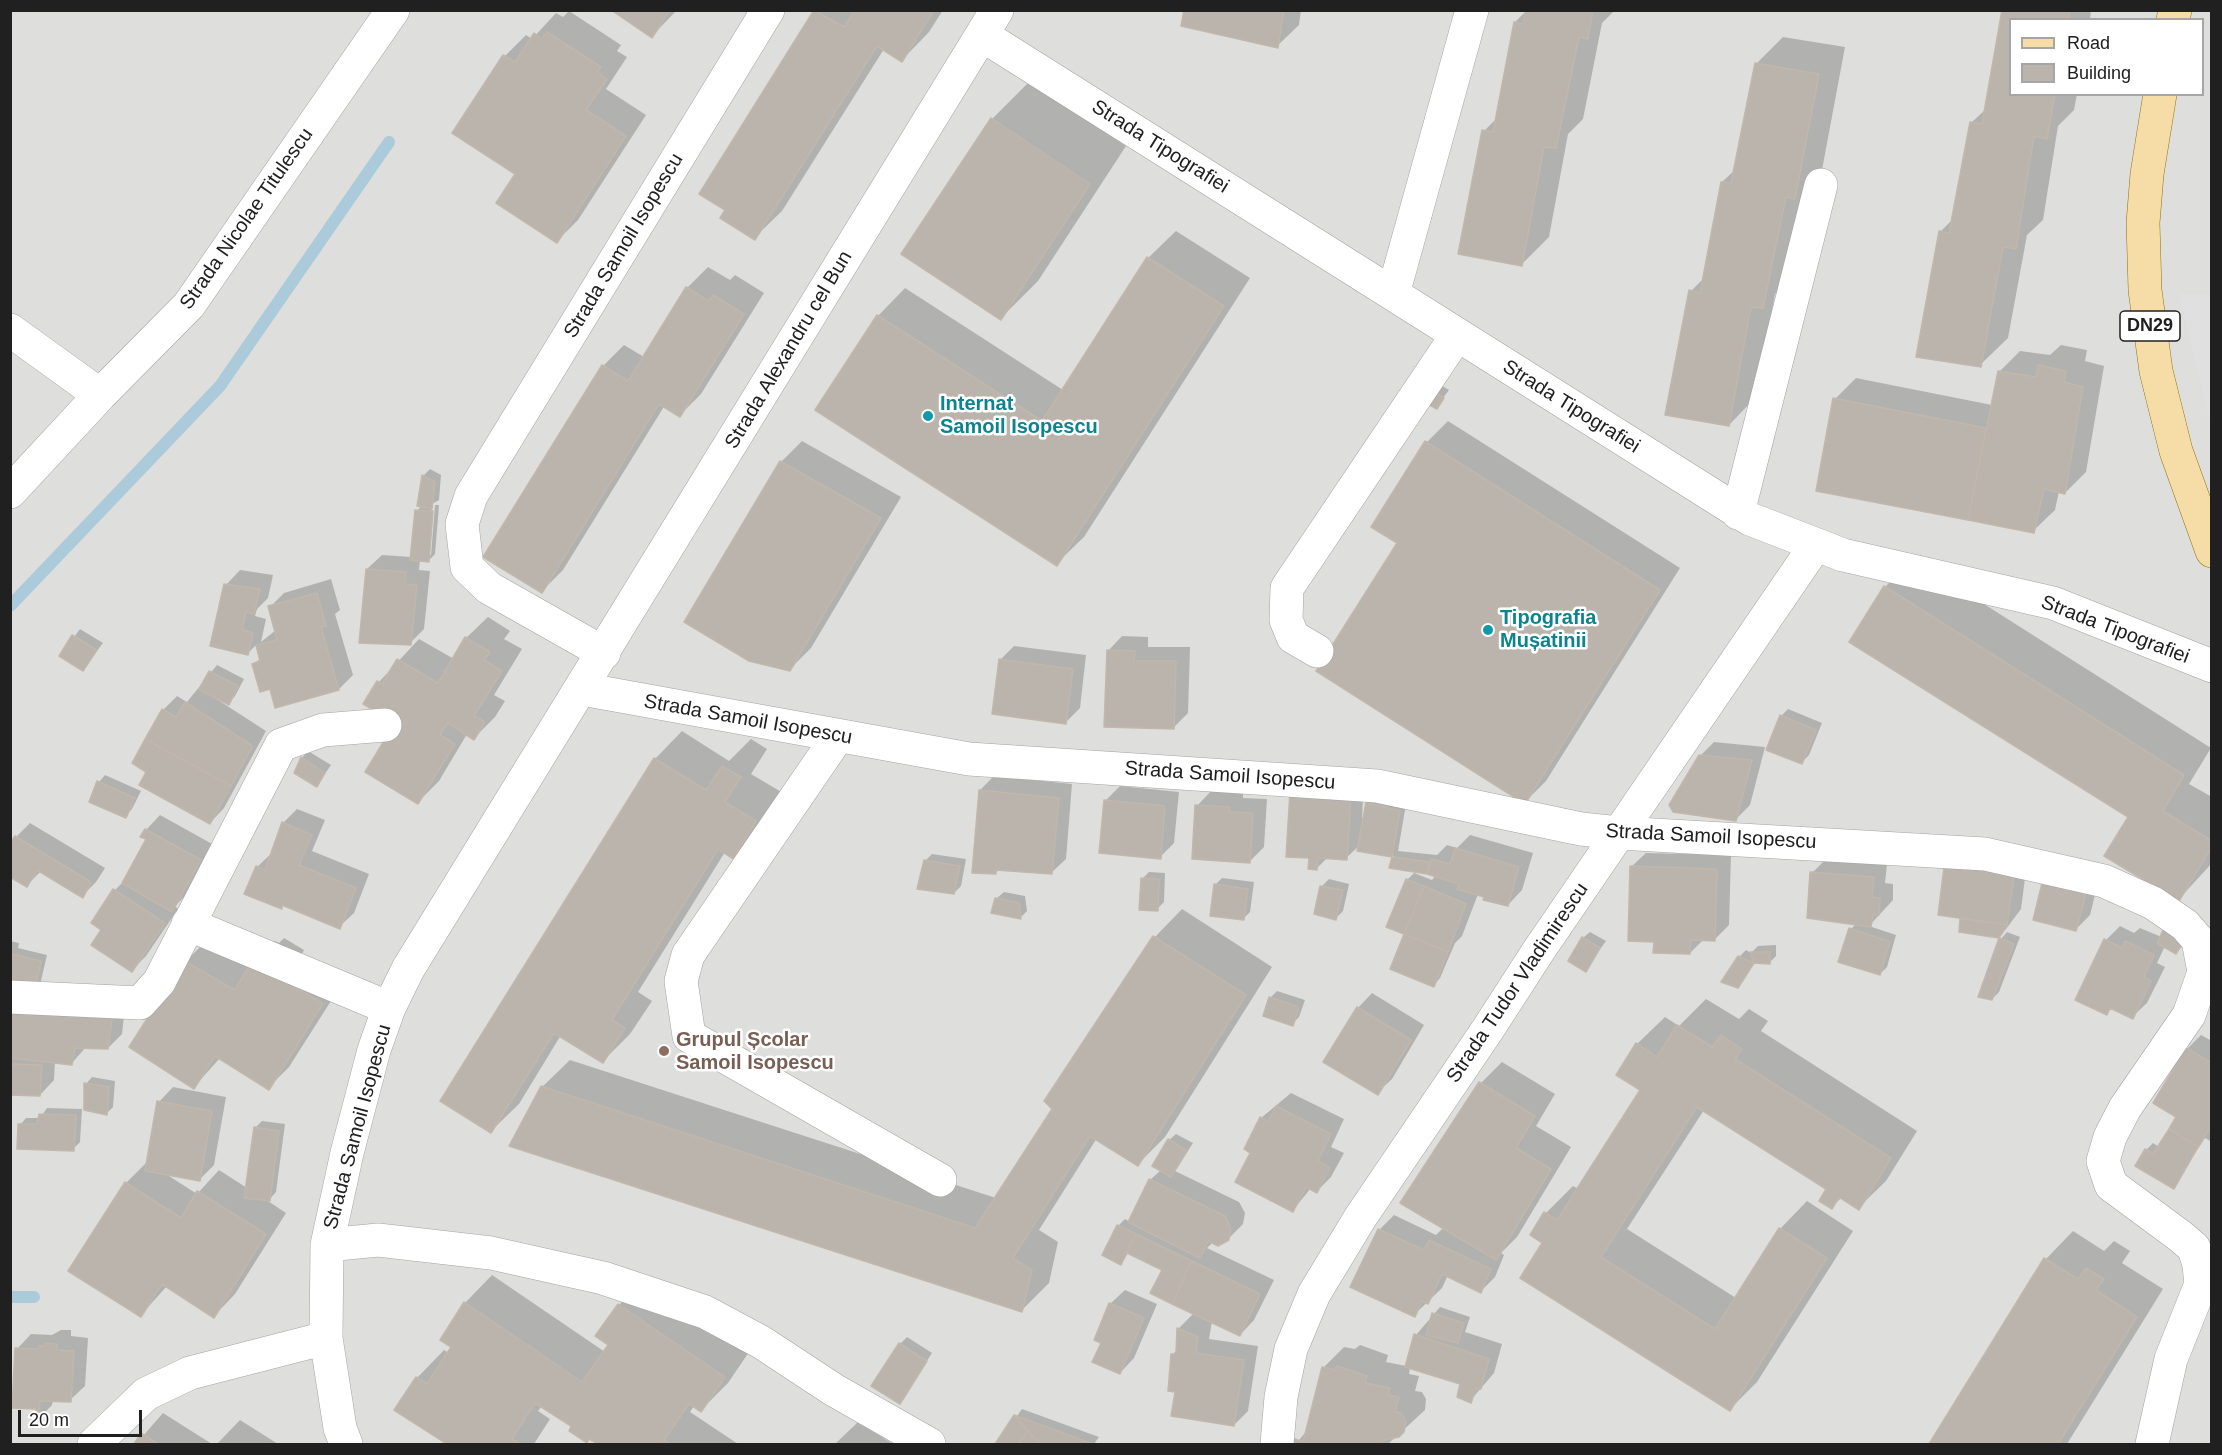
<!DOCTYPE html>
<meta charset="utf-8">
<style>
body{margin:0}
#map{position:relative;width:2222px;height:1455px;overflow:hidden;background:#f0eee8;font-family:Helvetica,sans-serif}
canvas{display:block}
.frame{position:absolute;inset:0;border:12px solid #202020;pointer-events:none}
.legend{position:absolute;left:2009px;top:18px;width:195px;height:78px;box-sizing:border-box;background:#fff;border:2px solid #a6a6a6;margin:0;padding:8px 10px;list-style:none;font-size:18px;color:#202020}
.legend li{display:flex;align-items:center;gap:12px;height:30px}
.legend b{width:30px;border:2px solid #a6a6a6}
.scale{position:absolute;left:18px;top:1410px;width:124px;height:27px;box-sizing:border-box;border:3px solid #202020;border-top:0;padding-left:8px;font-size:18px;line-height:21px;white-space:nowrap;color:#202020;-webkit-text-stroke:4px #fff;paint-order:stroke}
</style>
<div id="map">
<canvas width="2222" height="1455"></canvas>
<div class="frame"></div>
<ul class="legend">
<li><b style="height:8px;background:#f6dda7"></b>Road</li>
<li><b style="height:16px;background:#bab4ad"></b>Building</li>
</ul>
<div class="scale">20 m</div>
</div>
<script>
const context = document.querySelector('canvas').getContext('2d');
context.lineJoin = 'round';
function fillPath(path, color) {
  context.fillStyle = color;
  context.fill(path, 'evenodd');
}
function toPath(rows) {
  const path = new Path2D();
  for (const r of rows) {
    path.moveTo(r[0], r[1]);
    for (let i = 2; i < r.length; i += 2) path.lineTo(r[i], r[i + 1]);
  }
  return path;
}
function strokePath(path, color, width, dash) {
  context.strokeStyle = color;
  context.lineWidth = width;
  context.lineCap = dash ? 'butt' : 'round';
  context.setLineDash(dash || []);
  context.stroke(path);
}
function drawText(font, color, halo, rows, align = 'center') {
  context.font = font + ' Helvetica,sans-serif';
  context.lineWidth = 5;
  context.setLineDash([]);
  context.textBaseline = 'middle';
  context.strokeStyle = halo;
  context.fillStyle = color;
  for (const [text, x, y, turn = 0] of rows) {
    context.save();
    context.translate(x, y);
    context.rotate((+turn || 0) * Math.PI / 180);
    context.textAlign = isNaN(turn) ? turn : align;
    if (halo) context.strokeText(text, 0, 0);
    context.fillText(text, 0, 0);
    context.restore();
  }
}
fillPath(toPath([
 [11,11,2211,11,2211,1444,11,1444],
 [2010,20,2202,20,2202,94,2010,94]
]), '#dededd');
fillPath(toPath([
 [2179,294,2211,294,2211,428]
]), '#e0e0e0');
fillPath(toPath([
 [614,10,677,10,652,36],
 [816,10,943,10,929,32,902,60,884,49,782,211,754,238,727,210,701,194],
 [1185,10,1301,10,1299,25,1277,46],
 [1527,10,1615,10,1602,23,1583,119,1568,134,1549,237,1522,264,1484,131,1497,118,1515,22],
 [2004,10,2091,10,2090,20,2010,20,2010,94,2077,94,2074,110,2058,126,2043,220,2027,235,2008,338,1980,365,1940,232,1953,219,1971,123,1987,108],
 [569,11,621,45,617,51,627,57,606,89,646,115,578,220,557,241,517,174,454,133,505,56,526,35,532,39,556,13,563,17],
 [1783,37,1845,47,1822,170,1790,279,1775,294,1756,397,1729,425,1691,291,1705,277,1722,182,1735,170,1756,64],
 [1029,82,1126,146,1038,281,1001,318,992,119],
 [1176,231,1250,278,1084,537,1056,564,878,316,905,288,1063,390,1148,258],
 [708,267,730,280,735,275,764,293,701,394,680,415,665,405,563,570,542,591,603,366,624,345,644,357,687,288],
 [2061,345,2087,350,2085,361,2104,366,2086,472,2065,493,2059,491,2055,510,2033,531,1818,490,1835,399,1856,378,1992,405,1999,372,2020,351,2050,355],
 [1439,384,1449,390,1436,407,1432,391],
 [1448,421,1680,568,1546,781,1525,802,1399,542,1373,526,1427,442],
 [802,441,901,497,811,648,790,669,781,462],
 [430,469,441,475,439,500,432,504,428,555,431,555,435,505,439,505,435,554,428,561,420,560,419,570,430,571,424,629,410,643,367,569,382,555,412,557,417,511,422,505,419,505,423,476],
 [1913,559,2211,748,2189,784,2212,797,2212,863,2179,899,2130,817,1885,587],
 [240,570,273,575,268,598,257,609,255,616,266,619,261,642,276,630,270,607,284,593,331,579,340,610,335,614,353,675,339,689,271,687,254,664,261,658,257,644,248,653,226,585],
 [488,617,510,631,504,639,522,649,494,695,505,701,495,717,474,738,467,734,439,781,418,802,397,723,379,682,419,639,454,659,466,638],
 [80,629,103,643,83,669,61,655],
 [1122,636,1148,637,1148,647,1190,647,1188,713,1173,728,1108,651],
 [1014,646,1086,655,1080,708,1066,722,1000,660],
 [217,665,244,679,235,696,229,703,216,696,215,698,266,731,224,808,210,823,148,771,163,710,177,696,187,702],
 [1788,709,1822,723,1809,755,1802,762,1781,716],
 [682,731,729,761,751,739,767,749,751,774,783,793,760,829,733,857,725,852,638,992,652,1001,630,1034,603,1061,561,1035,519,1104,491,1131,655,759],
 [1714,742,1765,747,1750,805,1736,819,1700,756],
 [308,751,331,765,317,785,302,758],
 [105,775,141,791,132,809,125,816,99,782],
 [994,776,1072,784,1066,859,1051,873,1000,869,995,873,980,790],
 [1364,781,1362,818,1365,818,1367,803,1374,796,1406,804,1398,851,1437,855,1447,845,1457,848,1470,835,1533,853,1522,890,1508,905,1478,894,1462,936,1455,943,1440,978,1434,985,1406,933,1407,880,1414,873,1432,880,1436,875,1391,867,1394,856,1359,850,1360,845,1346,858,1328,857,1317,868,1311,857,1288,856],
 [1120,786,1179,792,1174,843,1160,857,1105,801],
 [1211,791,1243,793,1243,798,1267,799,1264,847,1250,861,1197,806],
 [297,809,325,820,312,851,369,874,354,913,339,927,284,904,281,908,257,867,272,853,283,823],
 [160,815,214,845,186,895,175,906,178,909,146,956,132,970,103,930,93,923,115,890,126,879,148,839,146,830],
 [30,823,105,868,96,882,82,896,41,871,27,885,16,837],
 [1646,853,1731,855,1729,925,1715,939,1704,939,1690,953,1655,940,1631,867],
 [932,854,966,859,961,886,954,893,926,860],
 [2028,855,2021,909,2006,929,1999,937,1960,931],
 [1826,859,1887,864,1885,883,1893,884,1893,900,1869,926,1896,935,1887,967,1880,974,1851,929,1857,923,1812,873],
 [2101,871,2090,915,2076,929,2035,919],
 [1149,872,1165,873,1164,902,1157,909,1142,879],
 [1222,878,1254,882,1250,912,1243,919,1215,885],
 [1329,879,1349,884,1343,911,1336,918,1322,886],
 [1004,892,1025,896,1027,911,1021,917,997,898],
 [1182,909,1272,967,1165,1137,1138,1164,1097,1138,1039,1230,1058,1242,1049,1283,1021,1311,542,1087,570,1060,996,1198,1054,1108,1046,1100,1155,937],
 [2120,926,2134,933,2140,928,2183,946,2176,952,2165,946,2157,963,2165,967,2147,1003,2132,1017,2112,1007,2106,1013,2106,940],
 [1590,932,1606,941,1585,970,1583,938],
 [2007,932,2020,937,1999,992,1992,999,2001,939],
 [284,938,304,950,300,957,343,982,289,1067,268,1088,220,1058,194,1087,185,962,206,941,253,962,275,941,279,943],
 [10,941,19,943,18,948,47,955,39,989,126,999,122,1034,108,1048,86,1047,72,1063,55,1061,54,1080,40,1095,10,1093],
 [1776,945,1776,956,1769,963,1755,962,1737,986,1739,957,1746,950,1751,953,1758,946],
 [1277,991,1305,1000,1299,1017,1292,1024,1270,998],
 [1372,993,1424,1025,1392,1079,1377,1093,1325,1062,1358,1008],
 [1706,999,1739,1019,1749,1009,1768,1021,1761,1031,1917,1131,1886,1181,1858,1208,1842,1197,1832,1207,1829,1189,1704,1110,1627,1229,1736,1298,1780,1229,1807,1201,1853,1231,1757,1382,1730,1409,1544,1243,1546,1213,1573,1186,1578,1189,1642,1089,1637,1044,1665,1017,1679,1026],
 [2201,1035,2212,1041,2212,1142,2205,1138,2173,1187,2146,1150,2153,1143,2159,1147,2178,1116,2187,1049],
 [1502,1062,1555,1094,1536,1126,1571,1147,1517,1237,1501,1253,1504,1255,1495,1277,1481,1291,1448,1275,1442,1288,1414,1315,1352,1286,1380,1229,1394,1215,1436,1235,1444,1227,1481,1083],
 [92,1077,115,1081,113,1107,107,1113,86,1084],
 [173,1087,226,1097,214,1165,199,1180,166,1174,197,1194,219,1170,247,1188,255,1128,262,1121,285,1124,276,1192,268,1201,286,1213,235,1294,214,1316,167,1286,141,1315,126,1183,148,1161,159,1102],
 [1291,1093,1344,1119,1331,1147,1344,1153,1331,1177,1317,1191,1311,1188,1293,1210,1252,1152,1261,1118],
 [47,1108,82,1109,80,1142,73,1149,20,1125,26,1118,40,1118],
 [1176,1134,1193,1143,1175,1171,1239,1202,1245,1213,1243,1224,1228,1239,1213,1242,1207,1248,1274,1280,1254,1320,1240,1335,1212,1321,1209,1339,1258,1346,1248,1411,1234,1425,1176,1390,1173,1354,1177,1350,1178,1329,1194,1313,1164,1269,1129,1252,1121,1263,1118,1226,1125,1219,1130,1222,1150,1180,1161,1170,1169,1140],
 [2073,1231,2104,1251,2114,1241,2130,1251,2122,1263,2163,1289,2067,1444,1930,1444,2046,1259],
 [492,1275,605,1352,610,1344,619,1305,646,1278,751,1349,728,1383,701,1410,694,1406,690,1412,738,1444,601,1444,542,1406,538,1411,550,1419,534,1444,450,1444,396,1410,417,1378,444,1350,449,1353,465,1303],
 [1125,1290,1157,1304,1134,1358,1120,1373,1103,1342,1110,1304],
 [1440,1307,1470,1317,1465,1332,1502,1344,1494,1373,1470,1401,1462,1383,1410,1367,1409,1374,1419,1376,1415,1391,1422,1392,1426,1399,1425,1410,1388,1444,1296,1444,1308,1429,1323,1368,1344,1347,1355,1349,1360,1345,1388,1355,1386,1362,1406,1366,1416,1335],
 [61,1330,71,1330,71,1336,88,1338,85,1386,70,1400,53,1400,52,1405,38,1419,37,1408,17,1349,31,1334,52,1335],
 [907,1337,932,1353,900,1402,900,1344],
 [1022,1409,1099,1437,1094,1444,997,1444],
 [163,1413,212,1444,136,1444],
 [240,1420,278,1444,217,1444],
 [858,1422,893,1444,835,1444]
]), '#0003');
strokePath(toPath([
 [10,606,220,386,389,142],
 [10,1297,34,1297]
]), '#accbda', 12);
const building = toPath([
 [611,10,670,10,652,38,611,10],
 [814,10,844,27,855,10,934,10,902,62,877,46,755,240,720,218,725,210,699,194,814,10],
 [1184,10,1284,10,1278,48,1181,26,1184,10],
 [1526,10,1593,10,1588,39,1579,37,1556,148,1544,147,1522,266,1458,254,1482,130,1493,132,1514,22,1523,24,1526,10],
 [2002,10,2070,10,2068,20,2010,20,2010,94,2055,94,2047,139,2034,136,2016,249,2003,247,1981,367,1916,357,1939,231,1949,233,1970,122,1982,124,2002,10],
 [547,32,601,67,597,72,607,79,586,110,626,136,557,243,496,203,515,174,452,133,503,55,515,62,534,33,542,39,547,32],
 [1755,63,1819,74,1795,199,1786,197,1763,308,1751,307,1729,426,1665,415,1689,290,1700,293,1721,182,1731,183,1755,63],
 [991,118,1090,184,1001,320,901,254,991,118],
 [1147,257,1224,306,1057,566,815,410,877,315,1042,421,1147,257],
 [686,287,709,301,713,295,744,314,680,417,659,404,542,593,483,557,602,365,628,381,686,287],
 [2038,365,2066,371,2064,382,2083,387,2065,494,2044,489,2034,533,1968,520,1998,371,2036,377,2038,365],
 [1431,390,1444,398,1437,409,1424,402,1431,390],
 [1833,398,1986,428,1968,520,1816,491,1833,398],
 [1425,441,1660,590,1525,804,1316,671,1397,543,1371,527,1425,441],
 [780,461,881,518,790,671,749,661,684,622,780,461],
 [422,475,435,482,432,509,417,506,422,475],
 [415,510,433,511,429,562,410,560,415,510],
 [366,569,406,572,405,584,417,585,411,645,359,643,366,569],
 [224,584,260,589,254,614,246,612,242,630,253,633,248,655,210,646,224,584],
 [1884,586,2184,775,2163,811,2212,841,2212,847,2179,901,2104,856,2128,817,1849,642,1884,586],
 [317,593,326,626,321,627,339,690,275,708,270,689,260,692,252,664,260,661,256,645,277,640,268,606,317,593],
 [72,635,97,650,83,671,59,656,72,635],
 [465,637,490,652,484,660,502,671,474,716,485,722,474,740,448,723,440,735,455,744,418,804,365,772,395,723,363,704,377,681,382,684,397,659,438,683,465,637],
 [1107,650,1135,651,1134,661,1176,661,1174,729,1104,727,1107,650],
 [999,659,1073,669,1066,724,992,714,999,659],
 [209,671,238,686,229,705,199,689,209,671],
 [185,702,253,746,231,786,145,739,162,709,176,717,185,702],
 [1780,715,1816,730,1802,764,1766,750,1780,715],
 [145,739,231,786,210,824,139,785,146,772,132,763,145,739],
 [1699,755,1752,760,1736,821,1673,812,1669,805,1699,755],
 [301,757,325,773,317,787,294,773,301,757],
 [654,758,706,790,722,766,741,777,725,802,756,821,733,859,718,849,612,1020,625,1028,603,1063,554,1033,491,1133,440,1101,654,758],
 [97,781,135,798,126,818,89,802,97,781],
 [979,790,1059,798,1052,874,996,870,996,874,972,873,979,790],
 [1290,792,1351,795,1347,860,1318,858,1317,870,1308,869,1309,858,1286,857,1290,792],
 [1104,800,1165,806,1161,859,1099,853,1104,800],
 [1366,802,1400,811,1392,857,1357,851,1366,802],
 [1195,805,1230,807,1229,812,1253,813,1250,863,1192,859,1195,805],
 [282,822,312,835,299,865,356,888,340,929,282,905,282,909,244,894,256,866,265,870,282,822],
 [145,829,201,860,172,912,122,883,146,839,140,837,145,829],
 [15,836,91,882,83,898,37,870,27,887,10,877,10,843,15,836],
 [1455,848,1519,867,1508,906,1483,900,1484,897,1457,889,1459,884,1427,874,1431,859,1450,864,1455,848],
 [1392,857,1431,862,1427,874,1389,868,1392,857],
 [1945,859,2015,869,2007,925,1938,915,1945,859],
 [924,860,960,866,954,894,917,889,924,860],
 [1630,866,1717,869,1715,941,1691,940,1690,954,1653,953,1654,942,1628,941,1630,866],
 [1810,872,1874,877,1872,897,1880,898,1879,915,1873,915,1871,927,1807,918,1810,872],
 [2044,875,2088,885,2076,931,2033,920,2044,875],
 [1141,878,1159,879,1158,911,1139,910,1141,878],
 [1406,879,1424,886,1404,934,1386,927,1406,879],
 [1214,884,1248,889,1244,920,1210,916,1214,884],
 [1320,886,1343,890,1336,920,1314,914,1320,886],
 [1424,886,1466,904,1448,952,1404,934,1424,886],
 [113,889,165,923,132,972,91,945,101,930,91,923,113,889],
 [995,898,1019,903,1021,919,991,913,995,898],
 [1960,918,2007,925,1999,938,1959,932,1960,918],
 [2166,924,2187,935,2176,954,2157,943,2166,924],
 [1849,928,1890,942,1880,975,1838,962,1849,928],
 [1404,934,1448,952,1434,987,1390,969,1404,934],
 [1153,936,1246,995,1138,1166,1090,1136,1013,1258,1032,1270,1022,1312,509,1146,541,1086,975,1228,1052,1109,1044,1101,1153,936],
 [1582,937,1600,948,1586,972,1568,961,1582,937],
 [1999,938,2014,944,1992,1000,1978,997,1999,938],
 [2104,939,2122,948,2125,941,2154,955,2144,977,2151,981,2133,1019,2110,1008,2107,1015,2075,1000,2104,939],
 [1750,952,1770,952,1770,964,1754,963,1750,952],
 [12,954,41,961,33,998,10,995,12,954],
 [1738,956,1754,963,1738,988,1721,982,1738,956],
 [184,961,235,990,252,961,323,1004,269,1090,215,1056,194,1089,129,1047,184,961],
 [1269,997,1299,1007,1293,1026,1263,1016,1269,997],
 [10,1001,113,1013,108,1049,75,1048,72,1065,10,1058,10,1001],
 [1357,1007,1411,1040,1378,1095,1323,1062,1357,1007],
 [1677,1025,1712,1047,1721,1035,1742,1049,1735,1059,1891,1158,1859,1210,1839,1197,1832,1209,1819,1201,1826,1189,1697,1107,1601,1257,1715,1329,1779,1228,1827,1258,1730,1411,1520,1278,1542,1243,1530,1235,1544,1212,1557,1220,1640,1090,1616,1075,1636,1043,1657,1057,1677,1025],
 [2186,1048,2212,1063,2212,1125,2198,1147,2169,1129,2176,1117,2153,1103,2186,1048],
 [10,1064,42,1065,40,1096,10,1095,10,1064],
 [1479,1082,1535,1116,1516,1148,1551,1169,1496,1260,1400,1203,1479,1082],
 [84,1083,109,1087,107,1115,84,1110,84,1083],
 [157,1101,212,1111,200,1181,145,1171,157,1101],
 [1276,1106,1331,1134,1318,1161,1330,1168,1317,1193,1306,1187,1293,1212,1235,1182,1250,1153,1244,1149,1260,1117,1268,1122,1276,1106],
 [39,1114,76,1115,74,1151,17,1149,18,1124,37,1124,39,1114],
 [254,1127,279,1131,270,1201,244,1198,254,1127],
 [2169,1129,2198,1147,2174,1189,2135,1166,2145,1149,2153,1154,2169,1129],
 [1168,1139,1187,1151,1171,1177,1152,1166,1168,1139],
 [1149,1179,1225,1216,1231,1228,1229,1240,1218,1246,1208,1241,1200,1258,1128,1222,1149,1179],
 [125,1182,181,1218,197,1191,266,1234,214,1318,162,1284,141,1317,68,1271,125,1182],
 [1117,1225,1136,1234,1121,1265,1102,1255,1117,1225],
 [1378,1229,1424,1250,1429,1240,1491,1269,1481,1293,1442,1274,1428,1304,1422,1301,1415,1317,1350,1287,1378,1229],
 [1136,1234,1192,1261,1172,1304,1150,1293,1162,1270,1127,1253,1136,1234],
 [2044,1258,2078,1279,2086,1268,2104,1279,2096,1290,2137,1317,2058,1444,1929,1444,2044,1258],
 [1192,1261,1260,1294,1240,1336,1172,1304,1192,1261],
 [464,1302,582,1382,608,1345,595,1336,618,1304,725,1377,701,1412,689,1404,664,1440,670,1444,598,1444,589,1439,587,1443,569,1431,571,1426,535,1403,512,1439,521,1444,447,1444,394,1410,416,1377,427,1384,451,1347,440,1340,464,1302],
 [1109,1303,1144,1318,1120,1374,1092,1362,1101,1343,1094,1340,1109,1303],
 [1432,1313,1464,1323,1458,1343,1426,1335,1432,1313],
 [1177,1328,1198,1337,1196,1353,1244,1360,1234,1426,1171,1416,1175,1392,1168,1391,1171,1354,1176,1354,1177,1328],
 [1414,1334,1489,1359,1481,1389,1476,1389,1471,1403,1457,1397,1460,1384,1405,1367,1414,1334],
 [45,1343,57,1344,57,1350,74,1351,71,1402,40,1401,39,1415,36,1415,36,1409,12,1408,15,1348,39,1349,39,1346,44,1346,45,1343],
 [899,1343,927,1361,900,1404,871,1386,899,1343],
 [1337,1366,1367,1376,1365,1383,1390,1388,1388,1395,1399,1397,1395,1412,1401,1413,1406,1421,1404,1432,1399,1437,1384,1440,1382,1444,1294,1444,1295,1439,1303,1442,1322,1367,1335,1370,1337,1366],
 [1014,1415,1093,1444,1040,1444,1014,1415],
 [1014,1415,1028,1431,1018,1444,995,1444,1014,1415],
 [1028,1431,1040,1444,1018,1444,1028,1431],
 [141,1433,158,1444,134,1444,141,1433]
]);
fillPath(building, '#bab4ad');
strokePath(building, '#c1b7ab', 1.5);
const minor = toPath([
 [982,35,1750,519,1843,555,2053,603,2212,666],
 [1393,294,1472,10],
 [10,330,100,395],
 [10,492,100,395,189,305,393,10],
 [1738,513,1821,185],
 [1317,651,1293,637,1286,620,1287,588,1457,335],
 [604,653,489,588,467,567,462,524,471,496,768,10],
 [582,689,969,759,1377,786,1581,829,1619,833,1985,854,2104,881,2153,903,2185,925,2198,940,2204,972,2189,1015,2125,1108,2110,1137,2103,1161,2111,1185,2180,1236,2194,1248,2199,1265,2201,1284,2171,1359,2152,1444],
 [838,736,688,955,681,981,689,1036,940,1180],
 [188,924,389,1008],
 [10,997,140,1003,159,982,281,745,323,730,385,725],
 [327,1245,378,1240,491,1253,603,1278,705,1312,761,1342,834,1390,929,1444],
 [94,1444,146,1394,190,1373,326,1338],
 [346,1444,340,1428,326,1338,327,1245,347,1153,374,1050,389,1008,408,969,997,10],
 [1277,1444,1281,1397,1291,1349,1314,1294,1360,1218,1488,1029,1539,950,1815,546]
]);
const major = toPath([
 [2173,20,2175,10],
 [2160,94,2147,174,2143,223,2145,290,2156,371,2176,451,2212,551]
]);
strokePath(minor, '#a4a4a4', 34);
strokePath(major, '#92740b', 34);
strokePath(minor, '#fff', 33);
strokePath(major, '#f6dda7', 33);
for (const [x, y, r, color] of [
 [928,416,6,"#0f9aa8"],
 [1488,630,6,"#0f9aa8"],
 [664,1051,6,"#8d6e63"]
]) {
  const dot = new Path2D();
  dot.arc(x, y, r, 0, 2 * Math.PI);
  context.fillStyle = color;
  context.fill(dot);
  strokePath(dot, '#fff', 2);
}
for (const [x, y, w] of [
 [2150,326,60]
]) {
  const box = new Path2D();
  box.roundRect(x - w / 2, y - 15, w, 30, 4.5);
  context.fillStyle = '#fff';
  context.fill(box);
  strokePath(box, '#202020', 1.5);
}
drawText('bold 18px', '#202020', null, [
 ["DN29",2150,326]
]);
drawText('20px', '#202020', '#fff', [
 ["Strada Tipografiei",1160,147,32],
 ["Strada Nicolae Titulescu",247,219,-55],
 ["Strada Samoil Isopescu",624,246,-59],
 ["Strada Alexandru cel Bun",789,350,-59],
 ["Strada Tipografiei",1571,407,32],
 ["Strada Tipografiei",2115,630,21],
 ["Strada Samoil Isopescu",748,720,10],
 ["Strada Samoil Isopescu",1230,776,4],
 ["Strada Samoil Isopescu",1711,837,3],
 ["Strada Tudor Vladimirescu",1518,983,-56],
 ["Strada Samoil Isopescu",358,1127,-75]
]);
drawText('bold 20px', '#0d838f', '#fff', [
 ["Internat",940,404],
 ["Samoil Isopescu",940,427],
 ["Tipografia",1500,618],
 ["Mușatinii",1500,641]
], 'left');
drawText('bold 20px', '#785e54', '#fff', [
 ["Grupul Școlar",676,1040],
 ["Samoil Isopescu",676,1063]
], 'left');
</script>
